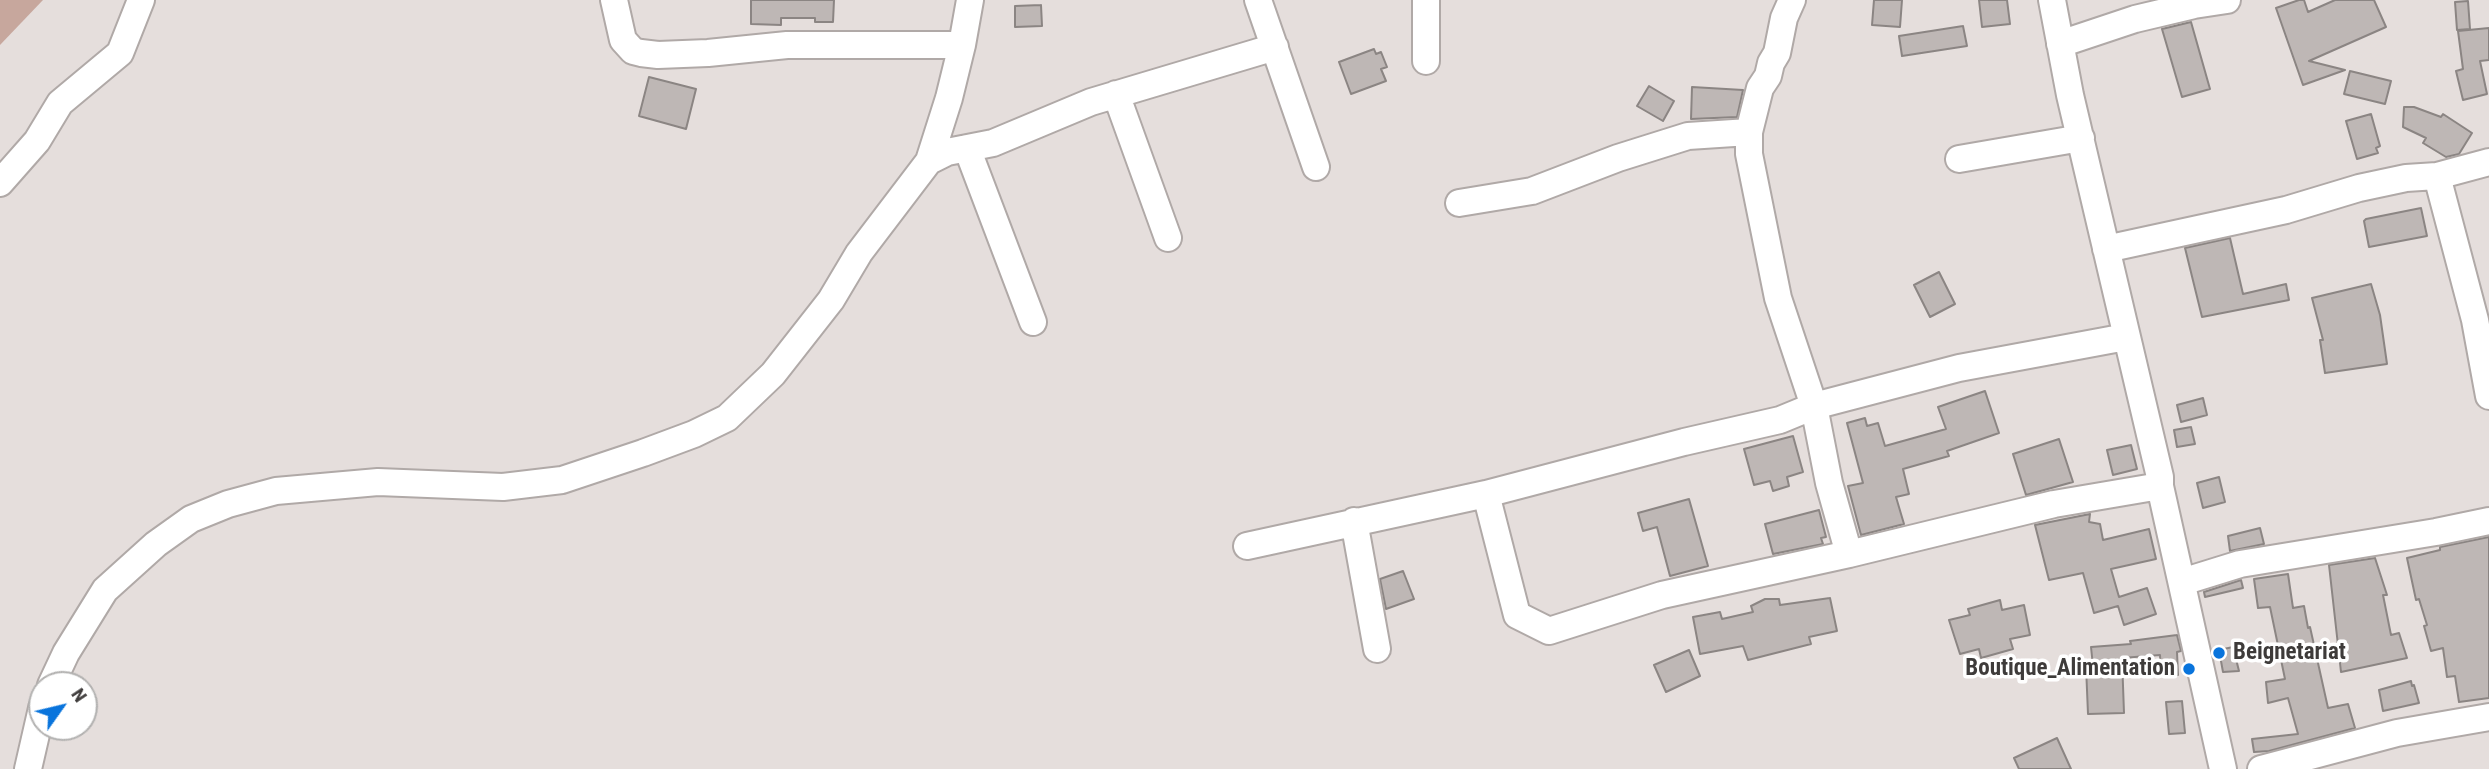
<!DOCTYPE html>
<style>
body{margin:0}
#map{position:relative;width:2489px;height:769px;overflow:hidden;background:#e5dedc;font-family:"Roboto Condensed",sans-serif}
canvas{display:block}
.north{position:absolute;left:28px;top:671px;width:70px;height:70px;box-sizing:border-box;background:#fff;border:2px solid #b2b1b0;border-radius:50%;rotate:56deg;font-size:19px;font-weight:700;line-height:28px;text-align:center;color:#3e3b3a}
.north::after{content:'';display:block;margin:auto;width:24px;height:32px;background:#0974dc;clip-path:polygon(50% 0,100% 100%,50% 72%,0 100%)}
</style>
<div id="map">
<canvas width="2489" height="769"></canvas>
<div class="north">N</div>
</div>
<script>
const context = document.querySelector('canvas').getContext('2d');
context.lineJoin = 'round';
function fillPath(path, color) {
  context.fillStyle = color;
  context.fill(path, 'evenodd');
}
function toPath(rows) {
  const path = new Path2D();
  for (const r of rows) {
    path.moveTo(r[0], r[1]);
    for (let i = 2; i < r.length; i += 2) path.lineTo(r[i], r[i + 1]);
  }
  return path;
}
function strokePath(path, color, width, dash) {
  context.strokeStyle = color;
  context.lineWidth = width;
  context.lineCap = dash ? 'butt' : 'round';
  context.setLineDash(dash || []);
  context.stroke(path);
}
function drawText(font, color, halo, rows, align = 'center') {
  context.font = font + ' "Roboto Condensed",sans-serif';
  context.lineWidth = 7;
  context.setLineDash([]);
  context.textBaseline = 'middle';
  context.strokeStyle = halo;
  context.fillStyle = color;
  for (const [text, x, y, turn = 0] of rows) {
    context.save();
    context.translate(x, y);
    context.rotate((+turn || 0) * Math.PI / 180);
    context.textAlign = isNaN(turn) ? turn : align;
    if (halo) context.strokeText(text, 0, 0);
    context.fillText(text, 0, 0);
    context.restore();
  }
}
fillPath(toPath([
 [0,0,43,0,0,45]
]), '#c7a79d');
const building = toPath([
 [751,0,834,0,833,22,815,22,815,18,781,18,781,25,751,24,751,0],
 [1874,0,1902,0,1900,27,1872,25,1874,0],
 [1979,0,2007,0,2010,24,1982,27,1979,0],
 [2299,0,2304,0,2308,12,2335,0,2374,0,2386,27,2309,61,2345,70,2303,85,2276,8,2299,0],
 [2468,1,2470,29,2457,30,2455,2,2468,1],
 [1041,5,1042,26,1015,27,1015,6,1041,5],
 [2191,22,2210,89,2182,97,2162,29,2191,22],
 [1963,26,1967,46,1902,56,1899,36,1963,26],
 [2489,28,2489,60,2480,61,2487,94,2463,100,2456,71,2463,69,2458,31,2489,28],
 [1374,49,1376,54,1381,52,1387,67,1381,69,1386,81,1351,94,1339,62,1374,49],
 [2350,71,2391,81,2385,104,2344,94,2350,71],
 [649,77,696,89,686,129,639,116,649,77],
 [1649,86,1674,101,1663,121,1637,106,1649,86],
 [1692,87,1743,90,1737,117,1691,119,1692,87],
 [2404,107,2414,107,2441,117,2443,114,2472,133,2459,154,2446,157,2423,143,2426,138,2403,127,2404,107],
 [2371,114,2380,146,2376,148,2378,153,2357,159,2346,121,2371,114],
 [2421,208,2427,236,2369,247,2364,221,2366,219,2421,208],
 [2230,238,2243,294,2286,284,2289,300,2202,317,2185,248,2230,238],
 [1939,272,1955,304,1930,317,1914,285,1939,272],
 [2371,284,2380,315,2387,364,2325,373,2320,340,2323,340,2312,298,2371,284],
 [1985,391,1999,433,1947,451,1949,456,1903,469,1909,494,1896,497,1904,524,1861,535,1848,486,1863,483,1847,423,1865,418,1867,426,1878,423,1885,446,1946,429,1938,407,1985,391],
 [2203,398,2207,415,2181,422,2177,405,2203,398],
 [2191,427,2195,444,2177,447,2174,430,2191,427],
 [1793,436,1803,472,1787,477,1789,486,1773,491,1770,481,1754,485,1744,449,1793,436],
 [2059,439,2073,482,2026,495,2013,454,2059,439],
 [2131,445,2137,469,2113,475,2107,450,2131,445],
 [2219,477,2225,502,2203,508,2197,483,2219,477],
 [1689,499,1708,566,1670,576,1657,527,1643,531,1638,513,1689,499],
 [1819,510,1826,537,1821,538,1823,544,1773,554,1765,524,1819,510],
 [2090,514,2089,522,2100,524,2103,540,2149,529,2156,559,2111,569,2119,597,2147,588,2156,614,2124,625,2118,606,2094,613,2083,573,2049,580,2035,525,2090,514],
 [2260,528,2264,544,2230,551,2228,536,2260,528],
 [2489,537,2489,698,2459,702,2455,676,2447,677,2443,648,2431,651,2424,626,2427,625,2419,599,2416,600,2407,558,2440,550,2440,547,2489,537],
 [2375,558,2387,595,2383,595,2391,635,2399,633,2407,658,2341,672,2329,565,2375,558],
 [1403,571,1414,599,1386,609,1380,579,1403,571],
 [2288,574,2293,608,2304,606,2308,628,2310,627,2328,708,2348,704,2355,728,2269,751,2254,752,2252,739,2298,734,2288,698,2268,703,2266,682,2285,679,2270,607,2258,608,2254,579,2288,574],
 [2241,580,2243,588,2205,597,2204,592,2241,580],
 [1830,598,1837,631,1809,637,1811,644,1748,660,1743,646,1700,654,1693,617,1720,612,1722,619,1753,612,1751,606,1765,599,1779,599,1780,605,1830,598],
 [2000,600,2002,610,2024,605,2030,635,2010,639,2013,649,1981,658,1979,649,1960,654,1949,620,1970,615,1968,609,2000,600],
 [2177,635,2181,651,2177,652,2178,675,2161,676,2160,655,2122,658,2124,713,2088,714,2086,666,2093,666,2091,647,2131,644,2130,641,2177,635],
 [2233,647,2239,671,2223,672,2219,650,2233,647],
 [1689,650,1700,676,1666,692,1654,665,1689,650],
 [2411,681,2412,686,2414,685,2419,703,2383,711,2379,690,2411,681],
 [2182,701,2185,733,2169,734,2166,702,2182,701],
 [2057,738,2071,769,2019,769,2014,758,2057,738]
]);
fillPath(building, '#beb7b5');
strokePath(building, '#8b8583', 2);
const minor = toPath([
 [614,0,623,40,633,51,641,53,658,55,708,53,787,45,962,45],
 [1258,0,1316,167],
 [1426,0,1426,61],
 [2052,0,2070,95,2160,477,2160,486,2223,769],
 [2060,44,2135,19,2194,5,2227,0],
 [1116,94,1168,238],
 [967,148,1033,322],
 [1959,159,2081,138],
 [929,161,947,152,993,143,1091,102,1275,47],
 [2437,176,2475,320,2489,396],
 [0,183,37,141,60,103,120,53,141,0],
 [1459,203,1532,191,1618,158,1688,136,1749,132],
 [2106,249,2286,210,2359,188,2406,178,2437,176,2489,162],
 [1486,494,1517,615,1549,631,1662,595,1849,554,1829,483,1814,406,1778,298,1749,154,1749,132,1760,88,1768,76,1771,63,1777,53,1784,18,1792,0],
 [1354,521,1377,649],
 [1247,546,1486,494,1684,442,1780,420,1814,406,1959,368,2126,337],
 [1849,554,2054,504,2160,486],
 [2182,582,2240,564,2436,532,2489,521],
 [51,685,66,653,105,590,156,544,191,519,228,504,276,491,378,482,503,487,562,480,643,453,694,434,727,418,773,374,831,300,859,253,929,161,949,98,962,45,970,0],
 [28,769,42,708],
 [2261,769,2397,733,2489,717]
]);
strokePath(minor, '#b0a9a7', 30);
strokePath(minor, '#fff', 26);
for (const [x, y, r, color] of [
 [2219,653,7,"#0974dc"],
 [2189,669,7,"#0974dc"]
]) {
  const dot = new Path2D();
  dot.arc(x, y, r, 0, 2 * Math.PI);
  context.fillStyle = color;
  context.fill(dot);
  strokePath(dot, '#fff', 2.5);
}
drawText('bold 23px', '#3e3b3a', '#fff', [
 ["Beignetariat",2233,653],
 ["Boutique_Alimentation",2175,669,"right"]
], 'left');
</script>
